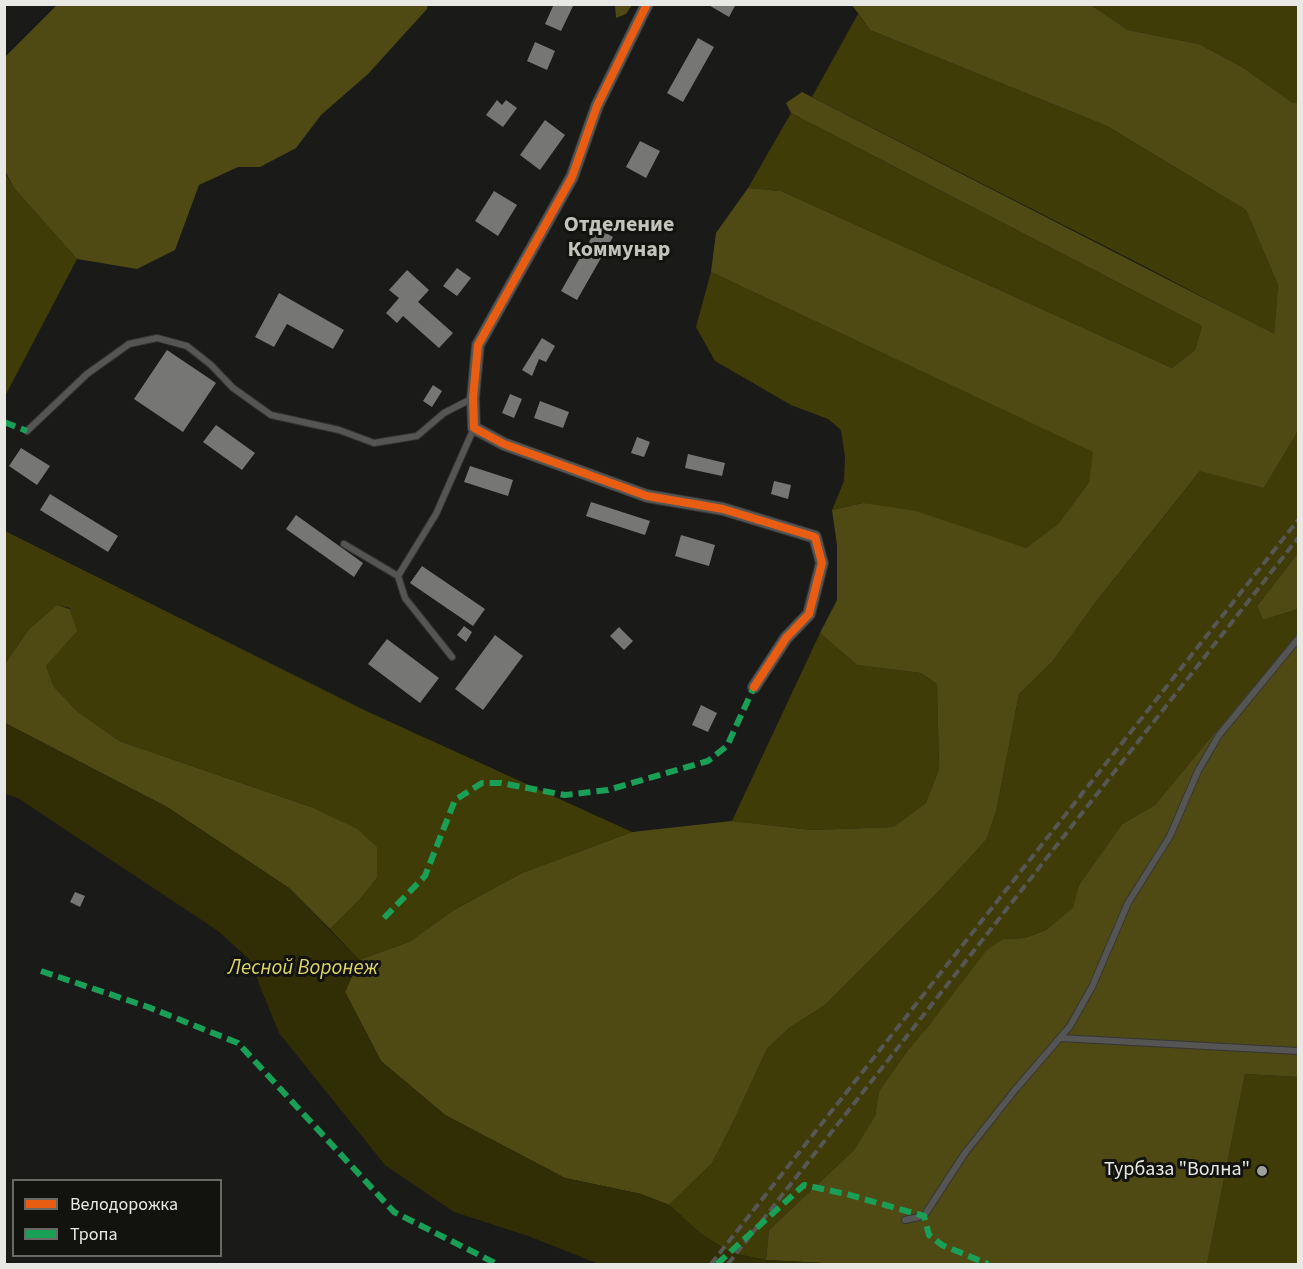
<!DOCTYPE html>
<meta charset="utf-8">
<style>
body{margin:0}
#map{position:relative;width:1303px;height:1269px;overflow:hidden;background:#1a1a18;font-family:"Source Sans 3",sans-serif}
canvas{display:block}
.frame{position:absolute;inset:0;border:6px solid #e8e8e5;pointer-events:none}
.legend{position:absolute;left:12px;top:1179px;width:210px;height:78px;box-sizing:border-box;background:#12120e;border:2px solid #686864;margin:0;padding:8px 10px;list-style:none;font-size:18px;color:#e8e8e5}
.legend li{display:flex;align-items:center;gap:12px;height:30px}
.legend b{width:30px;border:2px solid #686864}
</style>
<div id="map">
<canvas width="1303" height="1269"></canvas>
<div class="frame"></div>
<ul class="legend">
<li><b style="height:8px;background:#e95d12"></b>Велодорожка</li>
<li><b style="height:8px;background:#1a9f57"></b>Тропа</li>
</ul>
</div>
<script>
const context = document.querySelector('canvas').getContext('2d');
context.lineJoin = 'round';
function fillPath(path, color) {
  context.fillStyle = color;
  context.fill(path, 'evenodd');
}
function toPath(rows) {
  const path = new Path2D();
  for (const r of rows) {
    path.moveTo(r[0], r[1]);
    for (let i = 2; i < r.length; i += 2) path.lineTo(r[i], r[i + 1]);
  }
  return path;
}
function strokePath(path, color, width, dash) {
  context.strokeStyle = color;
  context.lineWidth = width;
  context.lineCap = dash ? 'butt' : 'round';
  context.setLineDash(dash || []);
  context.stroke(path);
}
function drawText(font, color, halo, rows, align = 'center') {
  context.font = font + ' "Source Sans 3",sans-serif';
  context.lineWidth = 6;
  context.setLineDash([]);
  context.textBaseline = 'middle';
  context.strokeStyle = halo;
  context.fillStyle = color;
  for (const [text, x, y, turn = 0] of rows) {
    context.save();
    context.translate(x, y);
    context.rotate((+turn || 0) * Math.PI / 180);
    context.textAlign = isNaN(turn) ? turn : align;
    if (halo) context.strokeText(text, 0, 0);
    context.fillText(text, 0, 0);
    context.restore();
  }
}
fillPath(toPath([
 [1091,5,1298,5,1298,103,1293,103,1242,67,1199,44,1128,30],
 [858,14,870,30,1107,126,1246,210,1278,285,1274,335,1148,268,812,97],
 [791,113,1202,326,1195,350,1172,368,781,191,748,188],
 [4,171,14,188,77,259,5,396],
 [711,272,1094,452,1089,482,1059,523,1026,548,978,533,863,503,832,510,844,481,845,457,841,430,828,419,791,405,715,361,696,327],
 [1298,431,1298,553,1257,606,1263,620,1298,609,1298,632,1155,805,1122,824,1079,885,1074,908,1046,930,1025,938,1003,939,908,1050,879,1091,875,1116,854,1150,769,1230,766,1260,731,1253,701,1234,669,1205,712,1163,733,1122,767,1049,789,1028,825,1005,938,892,986,840,996,812,1019,694,1052,662,1098,599,1201,470,1264,488],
 [5,531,364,710,632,832,522,873,454,910,409,942,359,960,330,929,360,899,377,878,311,807,119,741,77,711,54,687,46,666,76,631,70,608,57,605,29,629,5,664],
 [820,633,857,665,921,673,937,684,939,769,926,803,893,827,812,830,732,821],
 [1245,1074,1298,1077,1298,1264,1207,1264]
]), '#403c08');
fillPath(toPath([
 [58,4,428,4,428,5,427,9,368,74,321,115,296,148,260,167,238,167,199,185,175,250,137,269,77,259,14,188,5,171,5,57],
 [615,5,615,4,632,5,626,14,616,18],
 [852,5,1091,5,1128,30,1199,44,1242,67,1293,103,1298,103,1298,431,1264,488,1200,471,1098,599,1052,662,1019,694,996,812,986,840,938,892,825,1005,789,1028,767,1049,733,1122,712,1163,669,1205,641,1194,565,1178,445,1115,381,1061,345,992,359,960,409,942,454,910,522,873,632,832,732,821,812,830,893,827,926,803,939,769,937,684,921,673,857,665,820,633,837,600,837,545,832,510,863,503,916,511,1026,548,1059,523,1089,482,1093,452,711,272,716,233,748,188,781,191,1172,368,1195,350,1202,326,791,113,786,103,802,92,1274,334,1278,285,1246,210,1107,126,870,30],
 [1298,553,1298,609,1263,620,1257,606],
 [57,605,70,609,77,631,46,666,54,687,77,711,119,741,311,807,357,829,377,847,377,878,360,899,330,929,289,888,167,807,5,723,5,664,29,629],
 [1298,632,1298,1077,1245,1074,1207,1264,825,1264,823,1263,766,1260,769,1230,854,1150,875,1116,879,1091,908,1050,931,1023,986,951,1003,939,1025,938,1046,930,1073,908,1079,885,1122,824,1155,805]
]), '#4f4a14');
fillPath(toPath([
 [5,723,167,807,289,888,359,960,345,992,381,1061,445,1115,565,1178,641,1194,669,1205,701,1234,731,1253,766,1260,823,1263,825,1264,599,1264,528,1236,454,1212,385,1165,279,1033,249,959,218,931,18,798,5,794]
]), '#312d05');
fillPath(toPath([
 [554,4,574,4,561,31,545,24],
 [707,4,736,4,729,17],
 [698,38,714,47,683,102,667,93],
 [535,42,555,51,547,70,527,61],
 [497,100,502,105,506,100,517,108,503,127,486,115],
 [545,120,565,135,540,170,520,155],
 [640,141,660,151,646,178,626,167],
 [494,191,517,205,498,236,475,221],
 [597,228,613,237,577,300,561,291],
 [457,268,471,278,457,296,443,286],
 [407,270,429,290,418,302,453,333,439,348,403,316,397,323,386,313,399,298,389,290],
 [279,293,344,330,333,349,287,324,274,347,255,337],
 [542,338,555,346,546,362,539,359,532,376,522,370],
 [167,350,216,383,183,432,134,399],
 [433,385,442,391,432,407,423,401],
 [510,394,522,399,514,418,502,413],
 [540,401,569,412,563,428,534,418],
 [216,425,255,453,242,470,203,442],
 [637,437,650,442,644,457,631,453],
 [21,448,50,466,37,485,9,466],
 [688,454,725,463,722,476,685,468],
 [470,466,513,480,508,496,464,482],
 [774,481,791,485,788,499,771,494],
 [50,494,118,536,108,552,40,510],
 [591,502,650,521,645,535,586,516],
 [296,515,363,563,354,577,286,529],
 [681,535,715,545,709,566,675,556],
 [422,566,485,609,473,626,410,583],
 [464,626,472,632,466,642,457,635],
 [619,627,633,641,624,650,610,636],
 [495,635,523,656,483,710,455,689],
 [387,639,439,678,420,703,368,664],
 [701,705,717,713,708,732,692,725],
 [75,892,85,896,80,907,70,902]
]), '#767674');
const lane = toPath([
 [27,431,87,374,129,344,157,338,187,346,211,365,233,388,271,415,339,430,374,443,417,436,444,413,473,398],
 [344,544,398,576,436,514,474,428],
 [398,576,405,598,452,657],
 [1060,1038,1298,1051],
 [905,1220,924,1216,965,1153,1015,1090,1070,1026,1092,987,1128,903,1170,836,1198,771,1219,735,1298,639]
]);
const street = toPath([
 [647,4,597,106,572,177,478,345,473,398,474,428,504,444,647,496,723,509,815,537,822,563,809,614,786,638,754,687]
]);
strokePath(lane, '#353535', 8);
strokePath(street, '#353535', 14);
strokePath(lane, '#555554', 6);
strokePath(street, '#555554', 12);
strokePath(toPath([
 [711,1264,1298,520],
 [728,1264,1298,538]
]), '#565654', 4, [9, 4.5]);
strokePath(toPath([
 [4,422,27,431],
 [384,918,425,876,455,800,482,783,501,783,565,795,608,790,708,761,727,746,754,687],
 [41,971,148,1007,238,1043,394,1212,497,1264],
 [717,1264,804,1185,846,1194,924,1216,929,1235,942,1245,988,1264]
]), '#1a9f57', 6, [12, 6]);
strokePath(toPath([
 [647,4,597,106,572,177,478,345,473,398,474,428,504,444,647,496,723,509,815,537,822,563,809,614,786,638,754,687]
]), '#e95d12', 8);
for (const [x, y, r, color] of [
 [1262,1171,6,"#a0a09d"]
]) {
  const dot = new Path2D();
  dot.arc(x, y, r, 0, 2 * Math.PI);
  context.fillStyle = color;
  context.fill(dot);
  strokePath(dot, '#12120e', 2);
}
drawText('20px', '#e8e8e5', '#12120e', [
 ["Турбаза \"Волна\"",1250,1171]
], 'right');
drawText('italic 21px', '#dcd466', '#12120e', [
 ["Лесной Воронеж",303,969]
]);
drawText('bold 22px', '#c3c3bd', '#12120e', [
 ["Отделение",619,226],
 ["Коммунар",619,251]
]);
</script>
